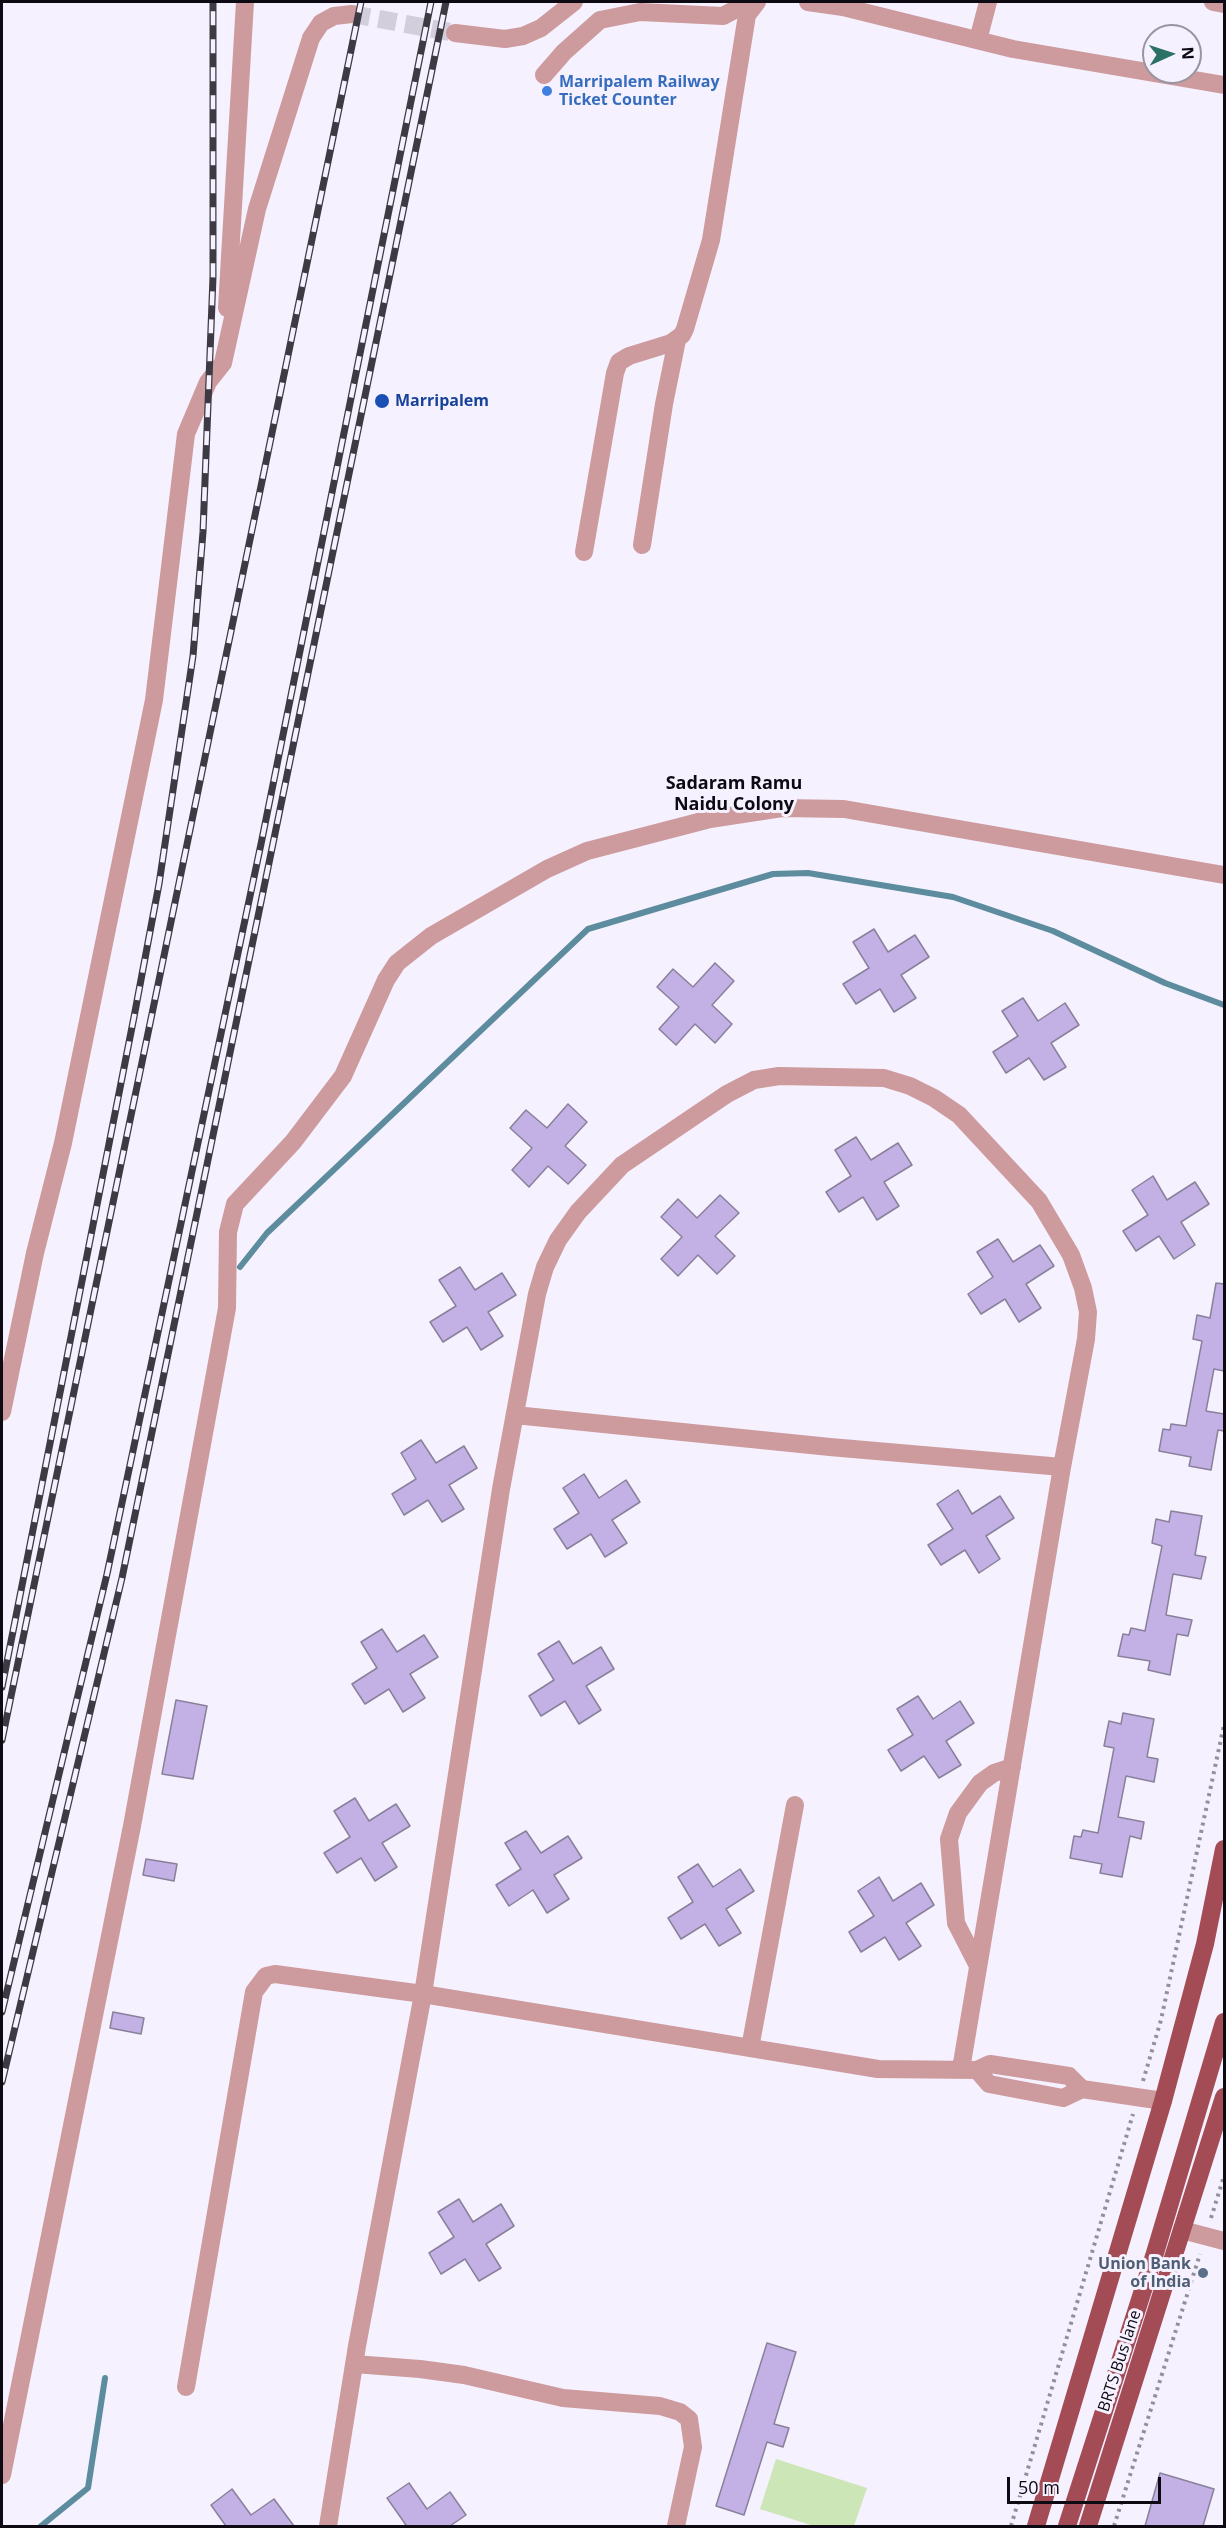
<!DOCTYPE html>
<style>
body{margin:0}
#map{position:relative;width:1226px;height:2528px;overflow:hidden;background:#f5f1fe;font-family:"Open Sans",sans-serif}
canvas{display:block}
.frame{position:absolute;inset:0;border:3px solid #0d0a13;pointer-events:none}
.north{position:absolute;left:1142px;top:24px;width:60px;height:60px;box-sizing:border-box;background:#f5f1fe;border:2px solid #9895a0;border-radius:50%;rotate:87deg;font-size:16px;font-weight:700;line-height:24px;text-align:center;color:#0d0a13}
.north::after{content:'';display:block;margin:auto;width:21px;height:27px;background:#2b7165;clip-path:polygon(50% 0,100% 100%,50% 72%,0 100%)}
.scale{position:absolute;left:1007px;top:2477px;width:154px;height:27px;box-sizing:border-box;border:3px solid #0d0a13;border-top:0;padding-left:8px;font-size:18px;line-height:21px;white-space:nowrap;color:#0d0a13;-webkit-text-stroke:4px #f5f1fe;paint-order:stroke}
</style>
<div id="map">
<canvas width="1226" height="2528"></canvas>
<div class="frame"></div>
<div class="north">N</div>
<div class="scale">50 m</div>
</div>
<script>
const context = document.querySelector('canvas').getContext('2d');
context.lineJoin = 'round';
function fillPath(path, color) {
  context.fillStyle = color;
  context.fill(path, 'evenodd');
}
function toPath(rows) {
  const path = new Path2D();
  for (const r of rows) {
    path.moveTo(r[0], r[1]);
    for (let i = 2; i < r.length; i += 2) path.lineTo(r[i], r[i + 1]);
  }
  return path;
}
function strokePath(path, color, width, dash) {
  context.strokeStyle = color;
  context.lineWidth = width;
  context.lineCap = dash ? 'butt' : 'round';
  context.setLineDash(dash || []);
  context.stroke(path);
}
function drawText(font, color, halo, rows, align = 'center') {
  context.font = font + ' "Open Sans",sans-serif';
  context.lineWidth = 6;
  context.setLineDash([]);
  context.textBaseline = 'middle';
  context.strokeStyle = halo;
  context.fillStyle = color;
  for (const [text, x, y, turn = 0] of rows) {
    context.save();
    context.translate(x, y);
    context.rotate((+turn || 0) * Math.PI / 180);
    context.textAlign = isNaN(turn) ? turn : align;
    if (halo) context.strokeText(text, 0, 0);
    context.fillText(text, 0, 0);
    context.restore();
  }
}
fillPath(toPath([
 [776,2459,867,2488,854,2526,814,2526,760,2509]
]), '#cce6b7');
strokePath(toPath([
 [240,1267,267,1233,588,929,773,874,808,873,953,897,1053,931,1165,983,1224,1005],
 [41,2526,88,2488,105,2378]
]), '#5c8c9d', 6);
const building = toPath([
 [874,929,888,952,915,935,929,957,901,975,916,998,894,1012,880,989,856,1004,843,984,869,968,853,942,874,929],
 [715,963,734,981,712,1005,732,1024,715,1043,695,1024,676,1045,659,1029,679,1007,657,987,673,969,693,987,715,963],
 [1023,998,1038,1021,1065,1003,1079,1025,1051,1043,1066,1067,1044,1080,1029,1058,1006,1073,993,1052,1018,1036,1002,1011,1023,998],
 [568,1104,587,1122,565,1146,586,1165,568,1184,548,1166,529,1187,512,1170,532,1148,510,1128,526,1110,547,1128,568,1104],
 [856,1137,871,1160,898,1143,912,1165,884,1182,899,1206,877,1220,863,1197,839,1212,826,1192,851,1176,835,1150,856,1137],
 [1153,1176,1167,1200,1195,1182,1209,1204,1181,1222,1195,1245,1174,1259,1159,1236,1136,1251,1123,1231,1148,1215,1132,1190,1153,1176],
 [720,1195,739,1213,715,1236,735,1256,717,1274,698,1255,678,1276,661,1259,682,1237,661,1217,678,1199,697,1218,720,1195],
 [998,1239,1013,1262,1040,1245,1054,1266,1026,1284,1041,1308,1019,1322,1005,1299,981,1314,968,1294,993,1277,977,1252,998,1239],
 [460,1267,475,1290,502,1273,516,1295,488,1312,503,1336,481,1350,467,1327,443,1342,430,1322,456,1306,439,1280,460,1267],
 [1216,1283,1224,1284,1224,1371,1214,1369,1206,1411,1224,1414,1224,1431,1218,1430,1211,1470,1189,1466,1191,1457,1159,1451,1163,1429,1170,1430,1171,1424,1186,1426,1202,1341,1193,1339,1197,1315,1210,1318,1216,1283],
 [421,1440,436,1463,464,1446,477,1468,449,1485,464,1509,442,1522,428,1500,404,1515,392,1494,416,1479,401,1453,421,1440],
 [584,1474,599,1498,626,1480,640,1502,612,1520,627,1543,605,1557,591,1534,567,1549,554,1529,579,1513,563,1488,584,1474],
 [958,1490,972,1514,1000,1496,1014,1518,986,1536,1000,1559,979,1573,965,1550,941,1565,928,1545,953,1529,937,1504,958,1490],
 [1171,1511,1202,1516,1195,1555,1206,1557,1201,1579,1173,1574,1166,1615,1192,1620,1188,1636,1177,1634,1170,1675,1148,1670,1150,1661,1118,1656,1123,1634,1129,1635,1131,1628,1145,1631,1162,1546,1152,1543,1156,1519,1169,1522,1171,1511],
 [382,1629,397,1652,424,1635,438,1657,410,1674,425,1698,403,1712,389,1689,365,1704,352,1684,377,1668,361,1642,382,1629],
 [559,1641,573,1664,601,1647,614,1669,586,1686,601,1710,579,1724,565,1701,541,1716,529,1696,554,1680,538,1654,559,1641],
 [918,1696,933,1719,960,1701,974,1723,946,1741,961,1765,939,1778,924,1756,901,1771,888,1750,913,1735,897,1709,918,1696],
 [176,1700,207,1706,193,1779,162,1774,176,1700],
 [1123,1713,1154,1719,1147,1757,1158,1759,1154,1782,1126,1776,1118,1817,1144,1822,1141,1839,1130,1836,1122,1877,1100,1873,1102,1864,1070,1858,1074,1836,1081,1837,1083,1830,1098,1833,1114,1748,1104,1746,1109,1721,1121,1724,1123,1713],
 [355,1798,369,1821,396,1804,410,1826,382,1843,397,1867,375,1881,361,1858,337,1873,324,1853,350,1837,334,1811,355,1798],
 [526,1831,541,1853,568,1836,582,1858,554,1875,569,1899,547,1913,533,1890,509,1906,496,1885,521,1869,505,1843,526,1831],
 [146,1859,177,1864,174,1881,143,1875,146,1859],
 [698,1864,713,1887,740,1869,754,1891,726,1909,741,1933,719,1946,705,1924,681,1939,668,1918,693,1902,678,1877,698,1864],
 [879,1877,893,1901,921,1883,934,1905,906,1923,921,1946,899,1960,885,1937,861,1952,849,1932,874,1916,858,1891,879,1877],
 [113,2012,144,2018,141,2034,110,2028,113,2012],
 [459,2199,473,2222,501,2204,514,2226,486,2244,501,2268,479,2281,465,2259,441,2274,429,2253,454,2237,438,2212,459,2199],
 [767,2343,796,2352,774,2424,789,2428,783,2447,767,2442,744,2515,716,2506,767,2343],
 [1160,2473,1214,2489,1203,2526,1145,2526,1160,2473],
 [409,2483,427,2509,450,2492,466,2515,450,2526,403,2526,406,2525,387,2498,409,2483],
 [232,2489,251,2515,274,2499,294,2526,226,2526,211,2505,232,2489]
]);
fillPath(building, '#c3b1e5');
strokePath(building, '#89809b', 1.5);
strokePath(toPath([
 [352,14,455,33]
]), '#d2cedb', 18, [18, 9]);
strokePath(toPath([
 [1143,2081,1161,2020,1224,1725],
 [1211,2218,1224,2176],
 [1011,2526,1133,2114],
 [1114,2526,1200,2254]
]), '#93909b', 4, [3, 4.5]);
strokePath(toPath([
 [808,2,843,7,1013,49,1224,85],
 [1213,2,1224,4],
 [455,33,505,39,523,36,541,28,574,2],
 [978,40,988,2],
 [544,75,564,52,600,20,640,12,723,16,749,2],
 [227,308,245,2],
 [642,545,664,404,677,340],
 [584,552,615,373,619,362,629,356,671,343,682,335,685,329,711,240,747,15,757,2],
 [2,1412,35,1253,63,1143,154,700,186,434,208,382,223,363,257,209,311,38,321,23,334,16,352,14],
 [515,1415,830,1447,1062,1467],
 [978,1966,956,1923,949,1839,958,1813,980,1783,994,1773,1012,1767],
 [750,2048,795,1805],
 [977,2070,989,2084,1063,2098,1082,2089],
 [1182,2230,1224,2241],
 [354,2364,420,2369,464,2375,563,2398,660,2406,680,2412,689,2419,693,2447,676,2526],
 [186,2387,254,1992,266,1976,275,1974,423,1994,878,2069,977,2070,990,2064,1069,2076,1082,2089,1163,2101],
 [2,2475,132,1826,227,1308,228,1232,235,1204,293,1142,343,1076,386,980,397,963,431,936,547,869,587,851,710,819,782,808,844,809,1224,875],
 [328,2526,357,2346,423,1994,501,1489,537,1294,545,1267,558,1240,578,1212,622,1165,727,1094,754,1080,779,1076,884,1078,910,1086,934,1098,959,1115,1039,1201,1071,1255,1083,1288,1088,1312,1086,1339,1062,1467,961,2069]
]), '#cd9a9d', 18);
strokePath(toPath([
 [1036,2526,1163,2101,1205,1944,1224,1849],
 [1067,2526,1155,2253,1224,2022],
 [1088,2526,1224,2097]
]), '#a34c56', 18);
const rail = toPath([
 [2,1687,134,1017,159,884,193,656,203,532,213,277,213,2],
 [2,1740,361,2],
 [2,2012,107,1574,261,844,431,2],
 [2,2082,122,1578,446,2]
]);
strokePath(rail, '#3e3a44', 7);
strokePath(rail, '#f5f1fe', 4.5, [14]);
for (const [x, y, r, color] of [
 [547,91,6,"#3f7fe0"],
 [382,401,8,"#1a4fb4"],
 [1203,2273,6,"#5c6f8a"]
]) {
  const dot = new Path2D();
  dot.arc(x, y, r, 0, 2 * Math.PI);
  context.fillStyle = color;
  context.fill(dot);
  strokePath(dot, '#f5f1fe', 2);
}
drawText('bold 16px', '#366cbe', '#f5f1fe', [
 ["Marripalem Railway",559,82],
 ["Ticket Counter",559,100]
], 'left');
drawText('bold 16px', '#164399', '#f5f1fe', [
 ["Marripalem",395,401]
], 'left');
drawText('bold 16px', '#4e5e75', '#f5f1fe', [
 ["Union Bank",1191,2264],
 ["of India",1191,2282]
], 'right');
drawText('16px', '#0d0a13', '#f5f1fe', [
 ["BRTS Bus lane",1120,2361,-72]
]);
drawText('bold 18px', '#0d0a13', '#f5f1fe', [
 ["Sadaram Ramu",734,784],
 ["Naidu Colony",734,805]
]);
</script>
